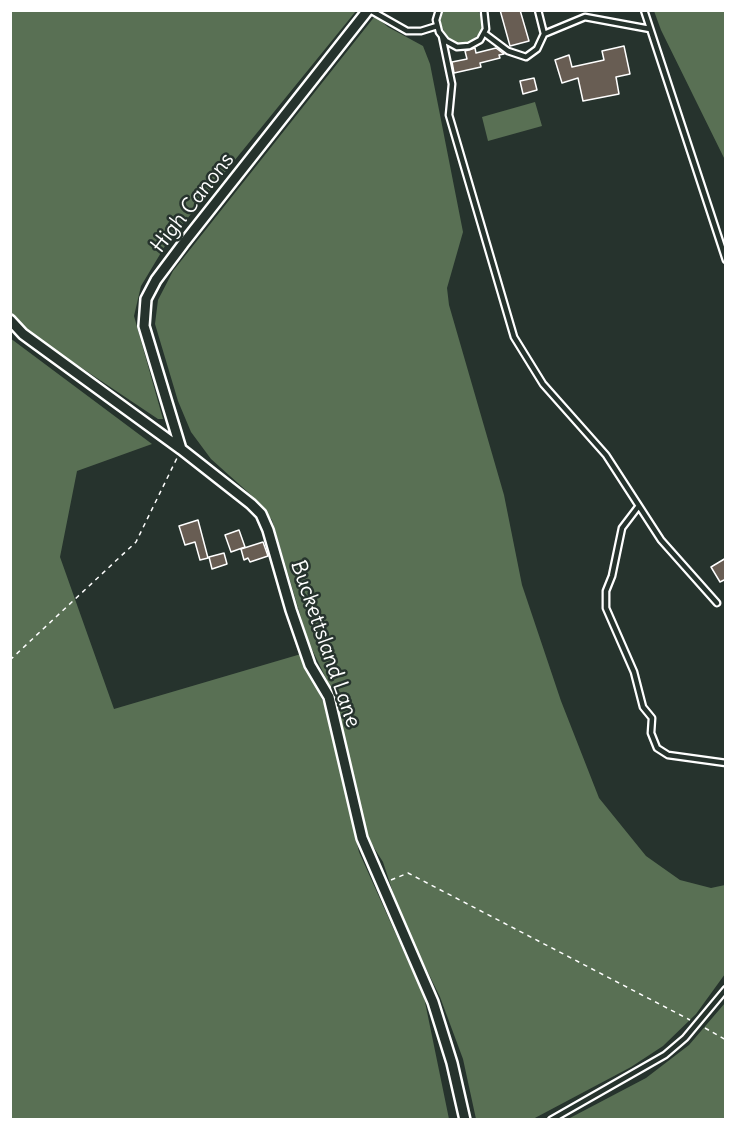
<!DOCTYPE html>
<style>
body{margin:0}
#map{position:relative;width:736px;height:1130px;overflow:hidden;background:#26332d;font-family:Delius,sans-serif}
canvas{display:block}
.frame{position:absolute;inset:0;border:12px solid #fff;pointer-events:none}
</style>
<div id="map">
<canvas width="736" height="1130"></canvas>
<div class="frame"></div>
</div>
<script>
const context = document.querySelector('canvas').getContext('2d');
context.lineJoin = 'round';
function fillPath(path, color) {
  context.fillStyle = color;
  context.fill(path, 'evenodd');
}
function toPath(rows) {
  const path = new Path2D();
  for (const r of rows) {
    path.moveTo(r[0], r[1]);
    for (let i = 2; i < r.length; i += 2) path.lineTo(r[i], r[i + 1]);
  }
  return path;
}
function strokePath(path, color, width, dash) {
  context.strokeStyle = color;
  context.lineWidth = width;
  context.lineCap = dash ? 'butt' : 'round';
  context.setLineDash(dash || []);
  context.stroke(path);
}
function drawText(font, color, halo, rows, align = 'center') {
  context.font = font + ' Delius,sans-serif';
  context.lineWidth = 5;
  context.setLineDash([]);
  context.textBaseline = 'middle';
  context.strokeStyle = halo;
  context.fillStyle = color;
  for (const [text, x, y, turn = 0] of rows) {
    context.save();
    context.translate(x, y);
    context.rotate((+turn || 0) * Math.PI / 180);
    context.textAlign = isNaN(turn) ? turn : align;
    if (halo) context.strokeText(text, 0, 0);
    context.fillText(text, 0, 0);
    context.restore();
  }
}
fillPath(toPath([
 [10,11,356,11,165,246,141,286,134,316,163,419,158,419,31,334,11,312],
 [443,11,478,11,484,21,482,31,468,44,457,45,448,40,440,23],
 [654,11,725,11,725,160,661,30],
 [375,16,388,27,423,46,430,64,463,232,447,288,449,305,504,495,522,585,561,701,599,798,646,856,680,880,711,888,725,885,725,974,696,1014,663,1046,631,1067,533,1119,476,1119,463,1059,440,997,401,917,383,862,364,832,336,699,308,641,272,520,250,494,211,459,191,432,178,401,155,324,158,300,173,271],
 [535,102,542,126,488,141,482,117],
 [10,338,152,444,77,471,60,557,114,709,301,654,324,704,359,852,424,997,449,1119,11,1119],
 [725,1003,725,1119,568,1119,646,1078,689,1045]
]), '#597054');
const building = toPath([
 [500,10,520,10,529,41,510,46,500,10],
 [624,46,630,74,616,77,619,94,583,101,578,78,562,83,555,60,569,55,572,67,604,60,602,51,624,46],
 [475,48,476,53,496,48,504,54,499,55,500,58,480,63,481,67,454,73,452,62,467,59,465,51,475,48],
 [534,78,537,90,523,94,520,81,534,78],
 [198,520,208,558,200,560,195,542,185,545,179,526,198,520],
 [239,530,245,547,231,552,225,535,239,530],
 [263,542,268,556,250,562,248,558,244,560,241,549,263,542],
 [224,553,227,564,212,569,209,557,224,553],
 [726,558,726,579,720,582,711,567,726,558]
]);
fillPath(building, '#685d53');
strokePath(building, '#fff', 1.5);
const lane = toPath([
 [370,10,407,31,421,31,437,26],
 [439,10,436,20,439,32,446,41,457,47,469,46,480,40,486,29,484,10],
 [538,10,544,34,585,17,650,29],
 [644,10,726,260],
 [484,33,508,51,526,57,537,49,544,34],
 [442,36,452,84,449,115,514,337,543,384,606,455,661,540,717,603],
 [638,507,622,528,612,576,606,591,606,608,634,672,643,707,652,718,651,733,657,748,668,755,726,763],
 [551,1120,665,1055,685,1038,726,989]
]);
const street = toPath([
 [10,320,23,334,181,449,251,504,261,514,268,530,291,610,310,665,329,697,362,838,433,1002,452,1063,465,1120],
 [181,449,144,326,146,299,156,280,183,244,368,10]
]);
strokePath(lane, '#fff', 9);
strokePath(street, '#fff', 14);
strokePath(toPath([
 [10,660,136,542,177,458],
 [391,880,408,873,690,1020],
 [705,1028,726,1040]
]), '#fff', 1.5, [4.5, 4.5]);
strokePath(lane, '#26332d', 4.5);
strokePath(street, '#26332d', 9);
drawText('21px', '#fff', '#26332d', [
 ["High Canons",193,203,-52],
 ["Buckettsland Lane",325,644,71]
]);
</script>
